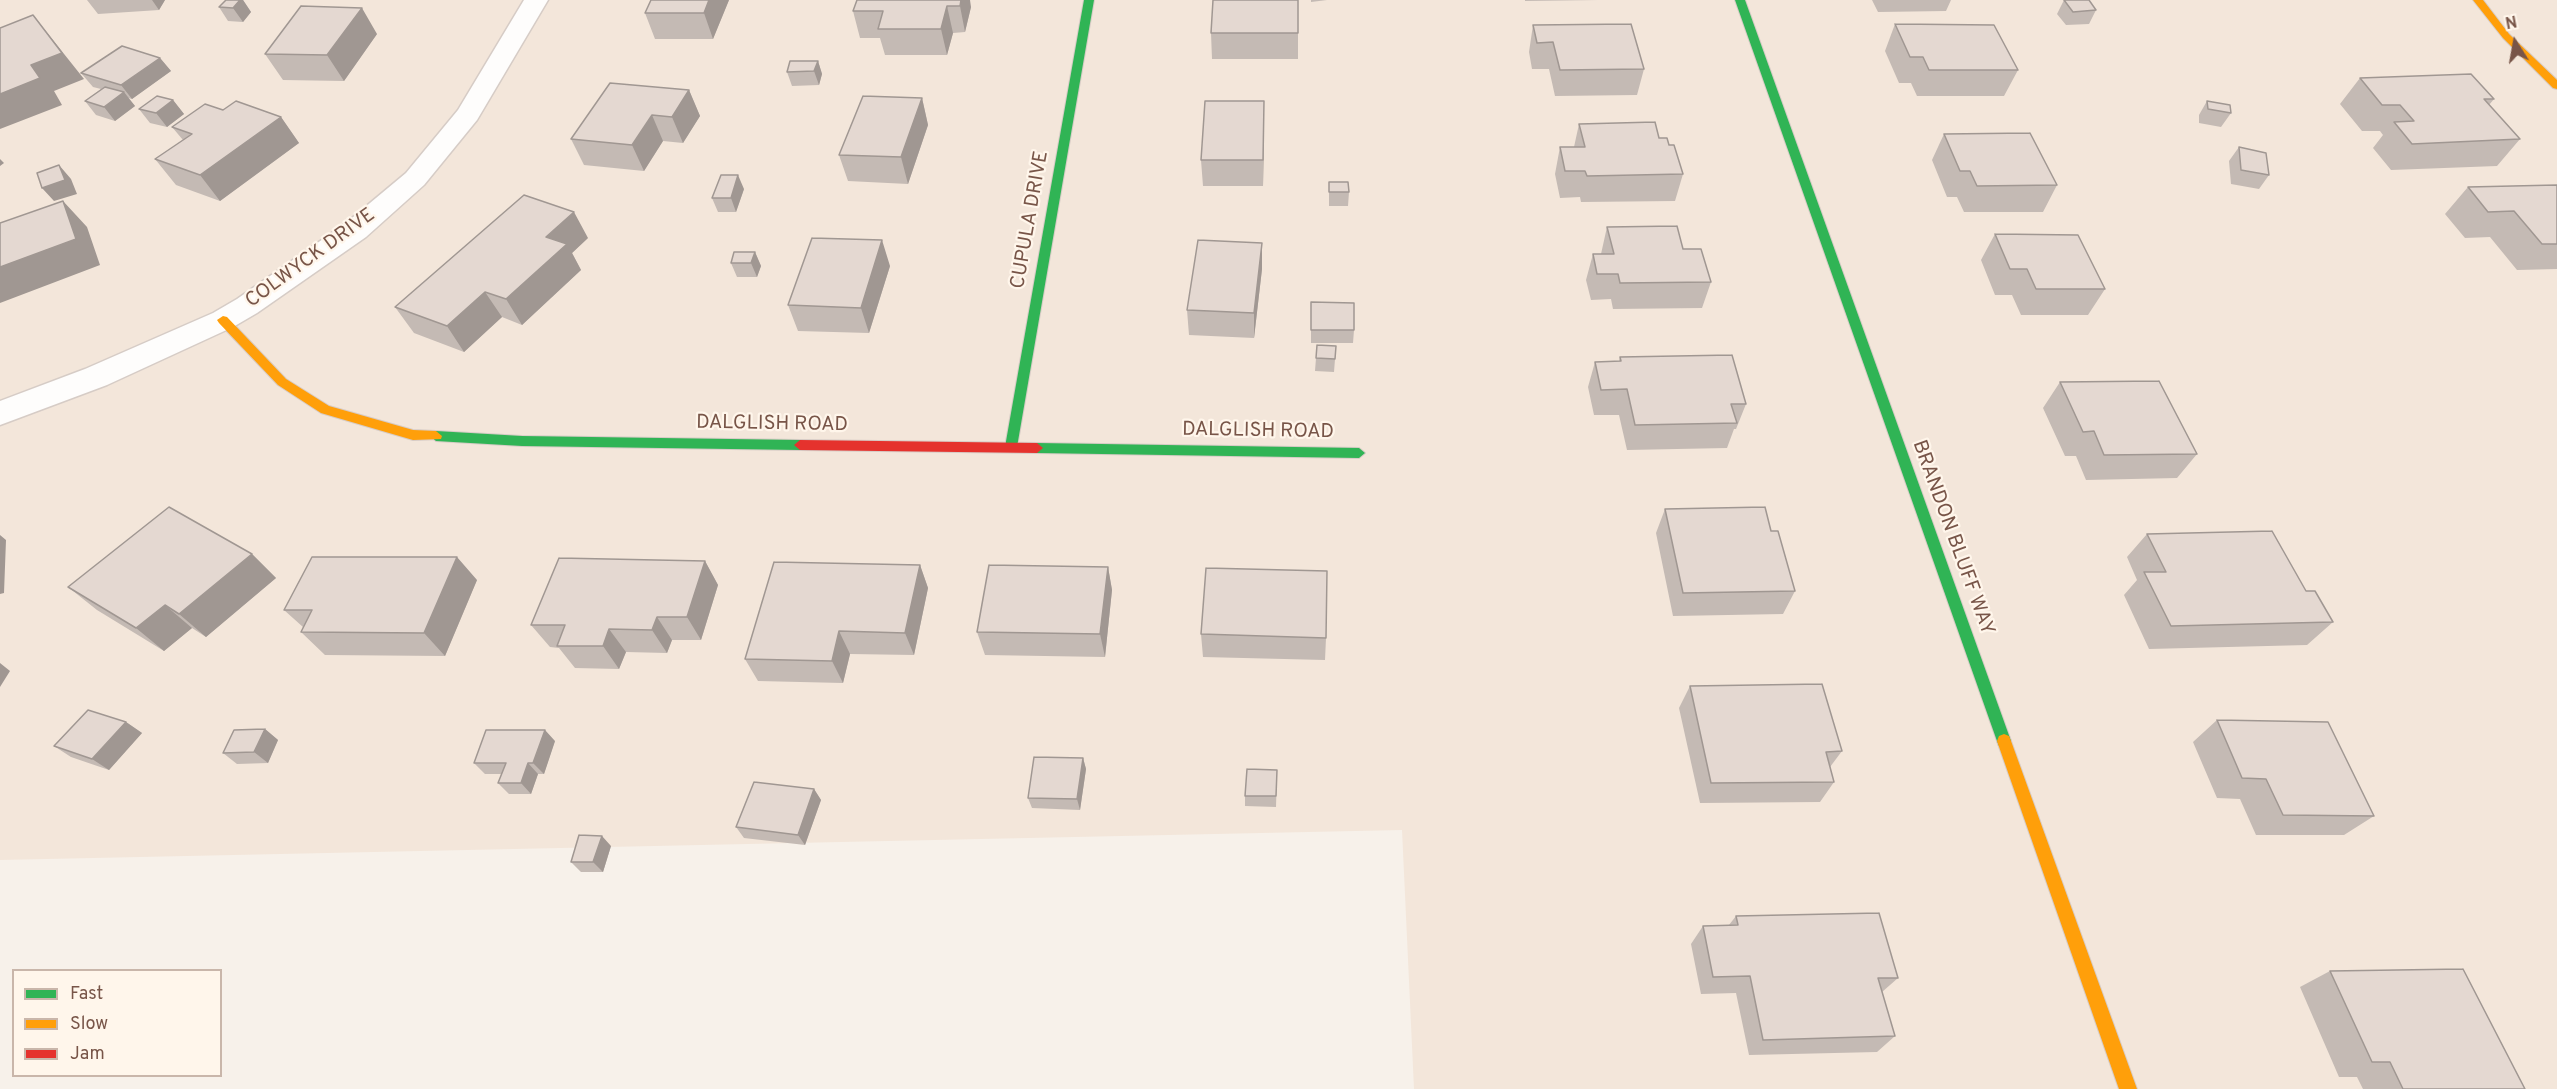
<!DOCTYPE html>
<style>
body{margin:0}
#map{position:relative;width:2557px;height:1089px;overflow:hidden;background:#f7f1ea;font-family:Overpass,sans-serif}
canvas{display:block}
.legend{position:absolute;left:12px;top:969px;width:210px;height:108px;box-sizing:border-box;background:#fff6eb;border:2px solid #c9b6aa;margin:0;padding:8px 10px;list-style:none;font-size:18px;color:#785548}
.legend li{display:flex;align-items:center;gap:12px;height:30px}
.legend b{width:30px;border:2px solid #c9b6aa}
.north{position:absolute;left:2485px;top:12px;width:60px;height:60px;-webkit-text-stroke:4px #fff6eb;paint-order:stroke;rotate:349deg;font-size:16px;font-weight:700;line-height:24px;text-align:center;color:#785548}
.north::after{content:'';display:block;margin:auto;width:21px;height:27px;background:#785548;clip-path:polygon(50% 0,100% 100%,50% 72%,0 100%)}
</style>
<div id="map">
<canvas width="2557" height="1089"></canvas>
<ul class="legend">
<li><b style="height:8px;background:#30b455"></b>Fast</li>
<li><b style="height:8px;background:#ff9f0a"></b>Slow</li>
<li><b style="height:8px;background:#e5322d"></b>Jam</li>
</ul>
<div class="north">N</div>
</div>
<script>
const context = document.querySelector('canvas').getContext('2d');
context.lineJoin = 'round';
function fillPath(path, color) {
  context.fillStyle = color;
  context.fill(path, 'evenodd');
}
function toPath(rows) {
  const path = new Path2D();
  for (const r of rows) {
    path.moveTo(r[0], r[1]);
    for (let i = 2; i < r.length; i += 2) path.lineTo(r[i], r[i + 1]);
  }
  return path;
}
function strokePath(path, color, width, dash) {
  context.strokeStyle = color;
  context.lineWidth = width;
  context.lineCap = dash ? 'butt' : 'round';
  context.setLineDash(dash || []);
  context.stroke(path);
}
function drawText(font, color, halo, rows, align = 'center') {
  context.font = font + ' Overpass,sans-serif';
  context.lineWidth = 4.5;
  context.setLineDash([]);
  context.textBaseline = 'middle';
  context.strokeStyle = halo;
  context.fillStyle = color;
  for (const [text, x, y, turn = 0] of rows) {
    context.save();
    context.translate(x, y);
    context.rotate((+turn || 0) * Math.PI / 180);
    context.textAlign = isNaN(turn) ? turn : align;
    if (halo) context.strokeText(text, 0, 0);
    context.fillText(text, 0, 0);
    context.restore();
  }
}
fillPath(toPath([
 [0,0,2557,0,2557,1089,1414,1089,1402,830,0,860]
]), '#f3e6da');
const street = toPath([
 [524,0,548,0,477,120,424,185,366,237,257,313,233,327,107,385,0,425,0,401,85,369,213,313,237,299,346,223,406,173,458,110,524,0]
]);
const fast = toPath([
 [1084,0,1094,0,1017,447,1011,452,1005,447,1084,0],
 [1735,0,1745,0,2011,741,2009,746,2004,748,1999,746,1997,741,1735,0],
 [436,431,522,436,800,440,806,445,800,450,522,446,436,441,430,436,436,431],
 [1037,443,1359,448,1365,453,1359,458,1037,453,1031,448,1037,443]
]);
const slow = toPath([
 [2473,0,2483,0,2509,34,2557,80,2557,89,2553,88,2503,38,2473,0],
 [223,316,227,317,286,379,329,406,413,430,436,431,442,436,441,439,413,440,321,413,278,385,219,323,217,320,223,316],
 [2004,734,2009,736,2011,741,2137,1089,2119,1089,1997,741,1999,736,2004,734]
]);
const jam = toPath([
 [800,440,1037,443,1043,448,1037,453,800,450,794,445,800,440]
]);
strokePath(street, '#d6ccc6', 3);
strokePath(fast, '#d7ccc6', 2);
strokePath(slow, '#d7ccc6', 2);
strokePath(jam, '#d7ccc6', 2);
fillPath(street, '#fefdfc');
fillPath(fast, '#30b455');
fillPath(slow, '#ff9f0a');
fillPath(jam, '#e5322d');
fillPath(toPath([
 [87,0,165,0,159,10,98,14],
 [226,0,243,0,251,12,243,22,228,21,219,7],
 [729,0,713,39,655,39,645,13],
 [857,0,971,7,965,32,953,33,947,55,885,55,880,38,860,38,853,11],
 [1311,0,1327,0,1311,2],
 [1525,0,1598,0,1525,1],
 [1872,0,1951,0,1946,11,1878,12],
 [2064,0,2096,10,2089,24,2066,25,2057,14],
 [1895,24,2018,70,2004,96,1917,96,1911,83,1899,83,1885,51],
 [1533,25,1644,69,1637,95,1555,96,1549,69,1532,69,1529,52],
 [1211,33,1298,33,1298,59,1212,59],
 [377,34,344,81,283,80,265,54],
 [160,58,171,71,132,99,128,98,135,106,115,121,96,115,85,101,101,89,93,87,81,73],
 [818,61,822,74,819,85,792,86,787,72],
 [2360,78,2494,99,2489,105,2520,139,2497,166,2391,170,2373,148,2383,135,2380,131,2362,131,2340,104],
 [689,90,700,116,683,143,663,141,644,171,584,165,571,139],
 [922,98,928,125,908,184,848,181,839,155],
 [173,100,184,114,167,127,150,123,139,109],
 [1264,101,1263,186,1203,186,1201,160],
 [2207,101,2231,113,2221,127,2199,123,2199,115],
 [223,110,281,117,299,143,220,201,176,185,155,159,183,140,172,127],
 [1579,124,1659,138,1669,145,1683,174,1675,201,1581,202,1580,197,1560,198,1555,174,1560,147,1574,147],
 [1944,134,2057,185,2043,212,1964,212,1957,197,1947,197,1932,160],
 [2239,147,2269,175,2259,189,2231,184,2229,161],
 [1329,182,1349,192,1348,206,1329,206],
 [2557,185,2557,269,2517,270,2490,237,2465,238,2445,214,2468,187],
 [744,189,736,212,718,212,712,198],
 [1607,227,1683,249,1711,282,1702,308,1613,309,1611,299,1591,300,1586,280,1593,254,1601,254],
 [1995,234,2105,289,2088,315,2021,315,2012,295,1995,295,1981,260],
 [588,238,572,253,581,270,522,325,502,317,464,352,414,333,395,307],
 [1262,243,1262,269,1254,338,1189,335,1187,310],
 [755,252,761,266,757,277,737,277,731,263],
 [890,266,869,333,798,331,788,305],
 [1311,302,1354,330,1353,343,1311,343],
 [1336,346,1334,372,1315,371,1316,358],
 [1620,357,1746,404,1736,429,1734,429,1727,448,1627,450,1619,415,1594,415,1588,387,1595,362,1619,361],
 [2060,382,2197,454,2177,478,2086,480,2076,456,2065,456,2043,408],
 [1665,509,1771,531,1795,591,1783,614,1673,616,1656,533],
 [2147,534,2306,591,2333,622,2307,645,2149,649,2124,595,2137,580,2127,557],
 [252,554,276,578,206,637,192,628,164,651,97,610,68,587],
 [705,561,718,585,701,640,672,640,667,653,626,652,619,669,575,668,559,648,550,647,531,625],
 [920,565,928,588,914,655,850,654,843,683,758,681,745,659],
 [1108,567,1112,590,1105,657,985,655,977,632],
 [477,580,445,656,325,655,301,632,303,627,284,610],
 [1201,634,1326,638,1325,660,1203,657],
 [1690,686,1842,751,1830,767,1834,782,1820,802,1700,803,1679,708],
 [2217,720,2374,816,2344,835,2256,835,2240,799,2217,798,2193,742],
 [126,722,142,733,109,770,71,757,54,746],
 [265,729,278,740,268,763,237,764,223,753],
 [555,741,544,774,538,774,531,794,509,794,498,783,502,774,485,774,474,763],
 [1083,758,1086,769,1080,810,1032,808,1028,798],
 [1277,770,1276,807,1245,806,1245,796],
 [814,789,821,800,805,845,744,838,736,827],
 [611,846,603,872,581,872,571,862],
 [1736,916,1898,978,1882,992,1895,1036,1877,1052,1749,1055,1736,993,1701,994,1691,944,1703,926,1729,925],
 [2330,971,2525,1089,2363,1089,2357,1077,2339,1077,2300,987]
]), '#c4bab4');
fillPath(toPath([
 [152,0,165,0,159,10],
 [240,0,243,0,251,12,243,22,233,8],
 [709,0,729,0,713,39,704,13],
 [961,0,970,0,971,7,965,32,960,6],
 [947,6,953,33,947,55,941,29],
 [362,8,377,34,344,81,327,55],
 [33,15,84,79,54,91,62,105,0,129,0,94,31,65],
 [160,58,171,71,132,99,121,85],
 [818,61,822,74,819,85,814,71],
 [689,90,700,116,683,143,672,117],
 [124,92,135,106,115,121,104,107],
 [922,98,928,125,908,184,901,157],
 [173,100,184,114,167,127,156,113],
 [1264,101,1264,127,1263,186,1263,160],
 [652,115,663,141,644,171,632,145],
 [281,117,299,143,220,201,200,175],
 [0,159,4,163,0,166],
 [59,165,71,179,77,194,54,201,42,188],
 [738,175,744,189,736,212,731,198],
 [63,201,87,227,100,265,0,303,0,267],
 [574,212,588,238,572,253,581,270,522,325,506,299,546,237],
 [882,240,890,266,869,333,861,308],
 [1262,243,1262,269,1254,338,1254,313],
 [755,252,761,266,757,277,751,263],
 [485,292,502,317,464,352,447,326],
 [0,535,6,540,4,593,0,594],
 [252,554,276,578,206,637,179,614],
 [457,557,477,580,445,656,424,633],
 [705,561,718,585,701,640,687,617],
 [920,565,928,588,914,655,905,633],
 [1108,567,1112,590,1105,657,1100,634],
 [165,605,192,628,164,651,136,628],
 [657,617,672,640,667,653,652,630],
 [609,629,626,652,619,669,603,646],
 [839,631,850,654,843,683,832,661],
 [0,663,10,671,0,687],
 [126,722,142,733,109,770,92,759],
 [265,729,278,740,268,763,254,752],
 [545,730,555,741,544,774,533,763],
 [1083,758,1086,769,1080,810,1077,799],
 [528,763,538,774,531,794,521,783],
 [814,789,821,800,805,845,798,835],
 [602,836,611,846,603,872,593,862]
]), '#a09792');
const building = toPath([
 [226,0,240,0,233,8,219,7,226,0],
 [651,0,709,0,704,13,645,13,651,0],
 [857,0,961,0,960,6,947,6,941,29,878,29,883,11,853,11,857,0],
 [1213,0,1298,0,1298,33,1211,33,1213,0],
 [2064,0,2089,0,2096,10,2073,12,2064,0],
 [301,6,362,8,327,55,265,54,301,6],
 [33,15,62,53,31,65,40,78,0,94,0,28,33,15],
 [1631,24,1644,69,1560,70,1553,42,1537,43,1533,25,1631,24],
 [1895,24,1994,25,2018,70,1929,70,1923,57,1910,57,1895,24],
 [122,46,160,58,121,85,81,73,122,46],
 [790,61,818,61,814,71,787,72,790,61],
 [2471,74,2494,99,2484,99,2520,139,2412,144,2394,122,2414,121,2400,105,2382,105,2360,78,2471,74],
 [610,83,689,90,672,117,652,115,632,145,571,139,610,83],
 [105,87,124,92,104,107,85,101,105,87],
 [157,96,173,100,156,113,139,109,157,96],
 [863,96,922,98,901,157,839,155,863,96],
 [236,101,281,117,200,175,155,159,192,134,172,127,205,104,223,110,236,101],
 [1205,101,1264,101,1263,160,1201,160,1205,101],
 [2207,101,2230,105,2231,113,2208,109,2207,101],
 [1655,122,1659,138,1667,138,1669,145,1674,145,1683,174,1587,176,1585,171,1565,171,1560,147,1585,147,1579,124,1655,122],
 [2030,133,2057,185,1977,186,1970,171,1960,171,1944,134,2030,133],
 [2239,147,2266,153,2269,175,2241,170,2239,147],
 [59,165,65,180,42,188,37,173,59,165],
 [721,175,738,175,731,198,712,198,721,175],
 [1329,182,1348,182,1349,192,1329,192,1329,182],
 [2557,185,2557,244,2542,244,2514,211,2488,212,2468,187,2557,185],
 [524,195,574,212,546,237,567,244,506,299,485,292,447,326,395,307,524,195],
 [63,201,76,239,0,267,0,223,63,201],
 [1677,226,1683,249,1701,249,1711,282,1620,283,1618,274,1597,274,1593,254,1614,254,1607,227,1677,226],
 [1995,234,2078,235,2105,289,2036,289,2027,269,2010,269,1995,234],
 [812,238,882,240,861,308,788,305,812,238],
 [1198,240,1262,243,1254,313,1187,310,1198,240],
 [734,252,755,252,751,263,731,263,734,252],
 [1311,302,1354,303,1354,330,1311,330,1311,302],
 [1317,345,1336,346,1335,359,1316,358,1317,345],
 [1732,355,1746,404,1731,404,1737,423,1635,425,1627,389,1601,390,1595,362,1621,361,1620,357,1732,355],
 [2159,381,2197,454,2104,455,2094,431,2083,432,2060,382,2159,381],
 [169,507,252,554,179,614,165,605,136,628,68,587,169,507],
 [1765,507,1771,531,1778,531,1795,591,1683,593,1665,509,1765,507],
 [2272,531,2306,591,2315,591,2333,622,2171,626,2144,572,2166,572,2147,534,2272,531],
 [312,557,457,557,424,633,301,632,312,610,284,610,312,557],
 [559,558,705,561,687,617,657,617,652,630,609,629,603,646,557,646,565,625,531,625,559,558],
 [774,562,920,565,905,633,839,631,832,661,745,659,774,562],
 [989,565,1108,567,1100,634,977,632,989,565],
 [1206,568,1327,571,1326,638,1201,634,1206,568],
 [1822,684,1842,751,1826,752,1834,782,1711,783,1690,686,1822,684],
 [88,710,126,722,92,759,54,746,88,710],
 [2217,720,2328,722,2374,816,2283,815,2266,779,2242,778,2217,720],
 [265,729,254,752,223,753,234,730,265,729],
 [486,730,545,730,533,763,528,763,521,783,498,783,506,763,474,763,486,730],
 [1034,757,1083,758,1077,799,1028,798,1034,757],
 [1247,769,1277,770,1276,796,1245,796,1247,769],
 [754,782,814,789,798,835,736,827,754,782],
 [579,835,602,836,593,862,571,862,579,835],
 [1879,913,1898,978,1878,978,1895,1036,1763,1040,1750,976,1713,977,1703,926,1738,925,1736,916,1879,913],
 [2463,969,2525,1089,2403,1089,2390,1062,2372,1062,2330,971,2463,969]
]);
fillPath(building, '#e4d8d1');
strokePath(building, '#a09792', 1.5);
drawText('20px', '#785548', '#fff6eb', [
 ["CUPULA DRIVE",1031,220,-80],
 ["COLWYCK DRIVE",311,259,-36],
 ["DALGLISH ROAD",772,425,1],
 ["DALGLISH ROAD",1258,432,1],
 ["BRANDON BLUFF WAY",1952,538,70]
]);
</script>
